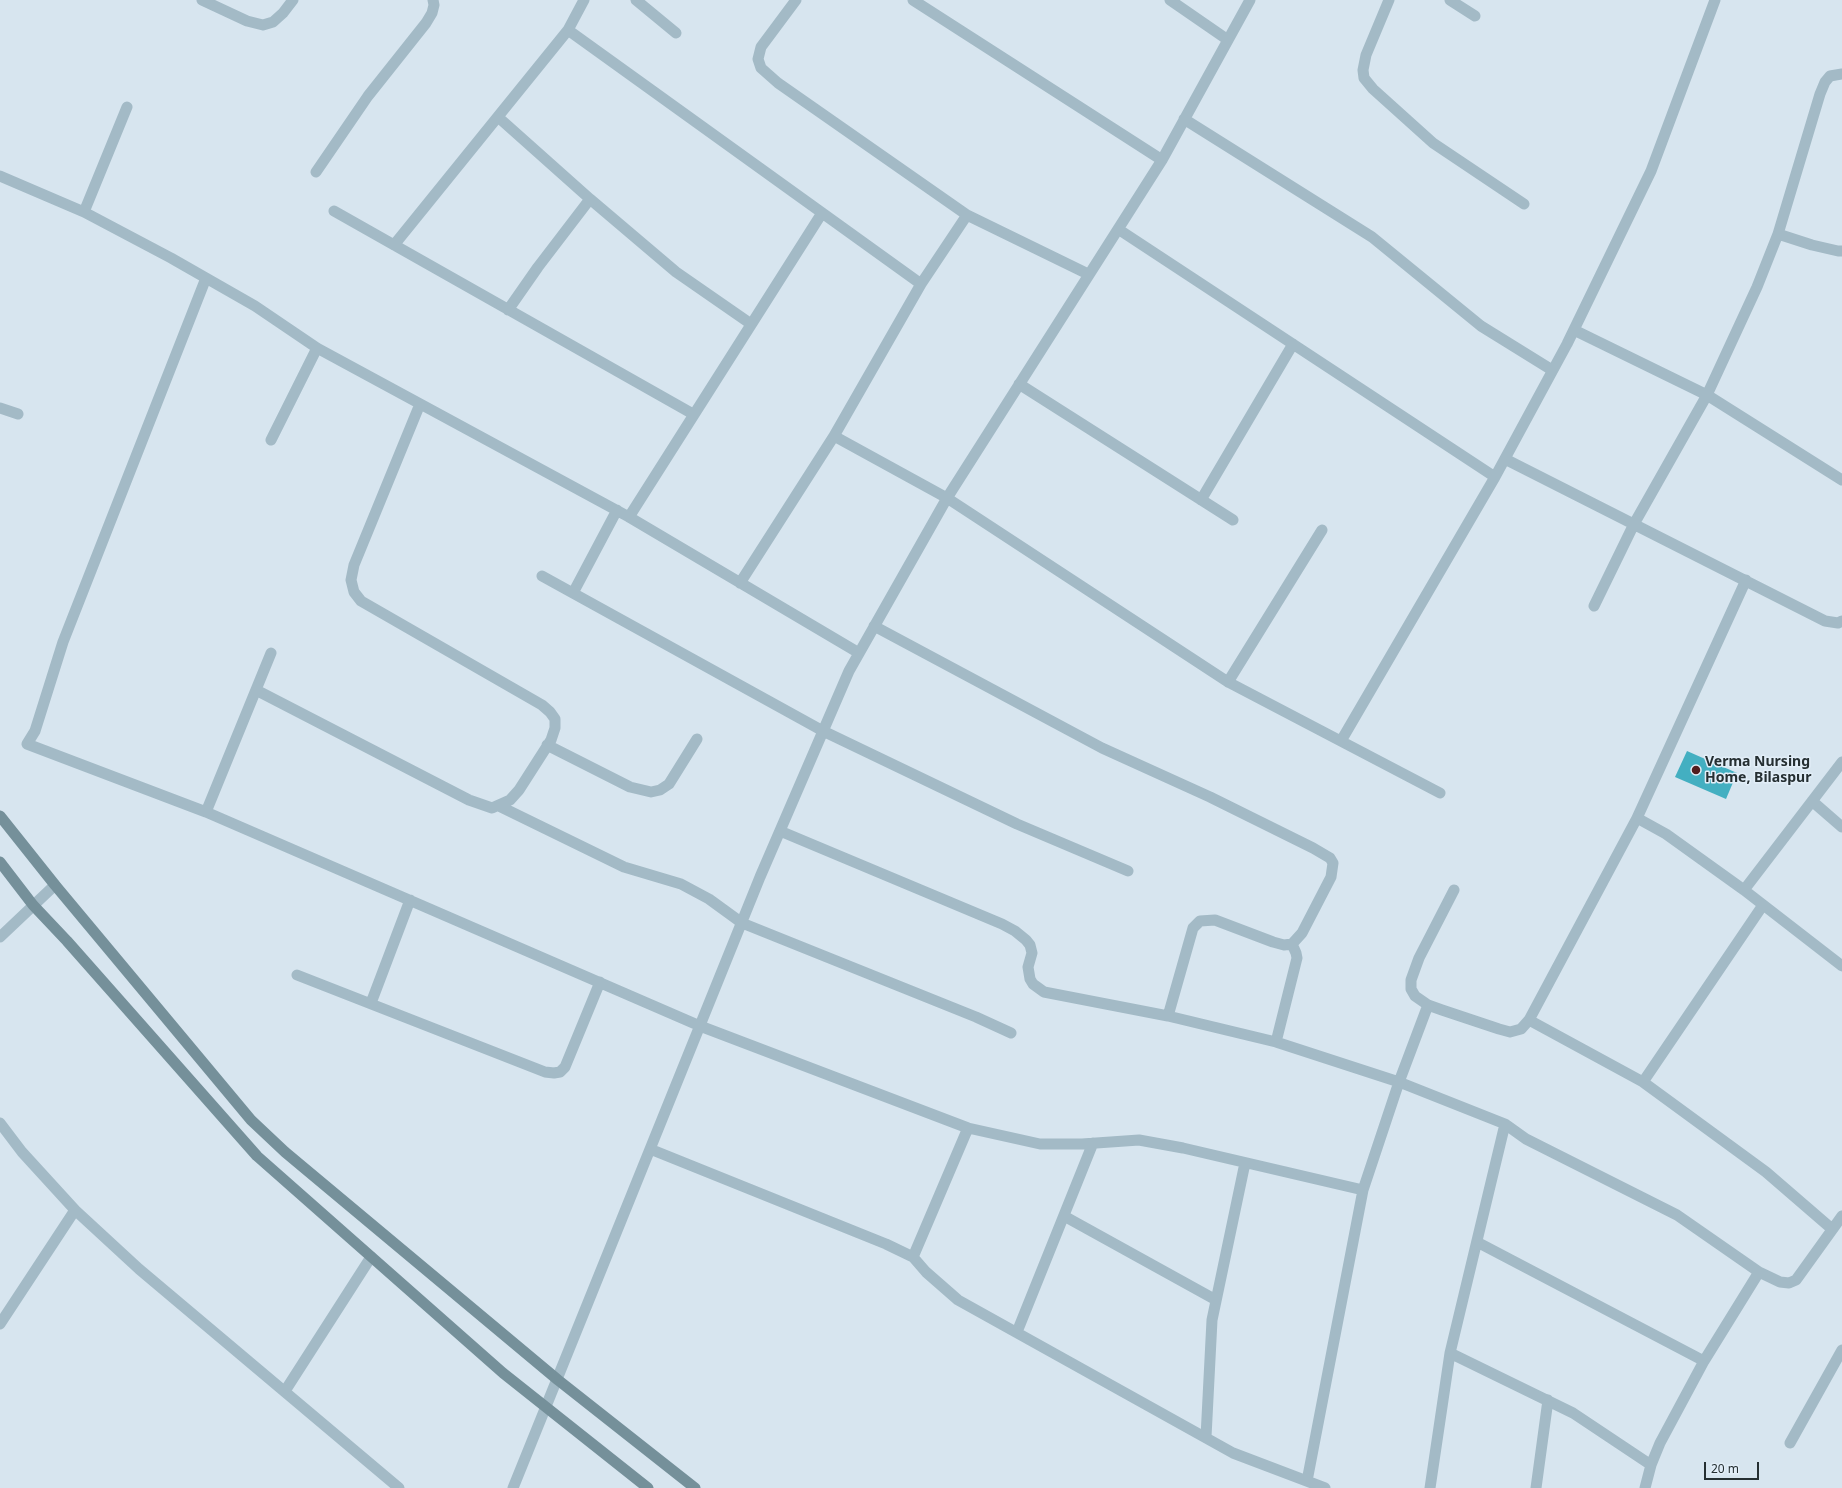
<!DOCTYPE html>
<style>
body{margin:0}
#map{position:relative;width:1842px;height:1488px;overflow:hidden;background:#d7e5ef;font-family:"Noto Sans",sans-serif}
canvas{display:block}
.scale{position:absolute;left:1704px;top:1462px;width:55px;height:18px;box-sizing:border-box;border:2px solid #252f32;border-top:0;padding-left:5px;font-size:12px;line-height:14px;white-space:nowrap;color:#252f32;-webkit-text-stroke:3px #e2eef8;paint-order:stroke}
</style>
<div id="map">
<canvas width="1842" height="1488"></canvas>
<div class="scale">20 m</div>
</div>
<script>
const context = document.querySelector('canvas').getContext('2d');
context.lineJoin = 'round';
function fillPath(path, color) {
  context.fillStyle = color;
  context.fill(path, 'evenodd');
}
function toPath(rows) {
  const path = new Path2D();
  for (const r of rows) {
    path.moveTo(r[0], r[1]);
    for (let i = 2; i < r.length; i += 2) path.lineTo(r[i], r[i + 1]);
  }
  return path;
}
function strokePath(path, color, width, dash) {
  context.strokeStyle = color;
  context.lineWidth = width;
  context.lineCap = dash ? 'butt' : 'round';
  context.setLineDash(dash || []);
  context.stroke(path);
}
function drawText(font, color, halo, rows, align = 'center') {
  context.font = font + ' "Noto Sans",sans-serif';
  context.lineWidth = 3;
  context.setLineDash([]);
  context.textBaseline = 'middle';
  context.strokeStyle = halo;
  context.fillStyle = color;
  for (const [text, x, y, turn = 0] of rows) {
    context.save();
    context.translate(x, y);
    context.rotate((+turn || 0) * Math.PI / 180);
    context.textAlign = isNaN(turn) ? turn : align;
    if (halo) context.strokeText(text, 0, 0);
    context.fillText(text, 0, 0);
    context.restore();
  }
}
fillPath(toPath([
 [1687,751,1737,773,1726,799,1675,777]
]), '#43afc1');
strokePath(toPath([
 [202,0,247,21,263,25,273,22,283,13,293,0],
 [584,0,568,30,921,284,967,215,1088,274],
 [636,0,676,33],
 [796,0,761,47,758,59,761,68,778,83,967,215],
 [913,0,1162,160],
 [1170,0,1228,40],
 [1389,0,1366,55,1363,70,1364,78,1373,89,1433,143,1524,204],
 [1450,0,1475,16],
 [498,117,590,199,676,272,751,324],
 [1184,119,1372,237,1481,326,1552,370],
 [316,172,368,96,426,23,432,13,434,5,433,0],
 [0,176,84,212,171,258,255,306,317,348,629,517,859,653],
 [334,211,693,414],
 [84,212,127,107],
 [1118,229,1495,477],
 [1778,234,1812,245,1838,251,1842,251],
 [394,245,568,30],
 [206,278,63,642,35,731,27,744,206,812,700,1026,968,1128,1040,1144,1082,1144,1139,1140,1183,1148,1363,1190],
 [921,284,834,436,947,498,1228,682,1440,793],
 [508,310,538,267,590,199],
 [1574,330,1707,395,1842,480],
 [1019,384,1233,520],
 [0,408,18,414],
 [271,440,317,348],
 [1505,459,1825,621,1838,623,1842,621],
 [1201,500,1293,344],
 [629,517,822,213],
 [542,576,823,731,1017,824,1128,871],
 [740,583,834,436],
 [573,593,617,510],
 [1594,606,1634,524,1707,395,1757,287,1778,234,1820,94,1825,82,1830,76,1842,74],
 [874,626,1102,748,1210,797,1313,848,1330,858,1333,863,1331,877,1302,933,1292,944,1284,945,1273,942,1215,920,1200,921,1193,928,1168,1016],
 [1228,682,1322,530],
 [256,690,469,800,492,808,510,800,519,790,551,740,555,728,555,719,550,712,542,705,361,601,354,592,351,580,354,565,420,404],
 [1341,741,1495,477,1567,344,1651,171,1715,0],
 [547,745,630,787,651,792,660,790,669,784,697,739],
 [1812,801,1842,827],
 [499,806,624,867,681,884,709,899,742,923,976,1017,1011,1033],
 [206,812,271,653],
 [1637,818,1666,834,1744,890,1842,966],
 [780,831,1002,924,1015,931,1026,940,1030,945,1032,953,1028,967,1030,979,1033,984,1044,992,1168,1016,1276,1042,1399,1082,1505,1124,1526,1139,1677,1215,1759,1272,1780,1282,1789,1283,1796,1280,1842,1216],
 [1454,890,1419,958,1411,980,1411,989,1415,996,1428,1005,1442,1010,1499,1029,1510,1032,1521,1029,1529,1020,1637,818,1746,580],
 [1744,890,1842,762],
 [0,937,55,885],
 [297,975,545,1072,554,1073,560,1072,565,1067,600,982],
 [371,1003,410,900],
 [1529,1020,1643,1082,1766,1172,1832,1229],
 [1276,1042,1297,958,1296,953,1292,944],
 [1643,1082,1763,905],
 [0,1123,22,1152,75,1210,139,1269,399,1488],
 [650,1149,886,1244,913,1257,926,1272,958,1300,1233,1453,1325,1488],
 [1064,1216,1216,1300],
 [1477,1242,1704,1361],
 [913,1257,968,1128],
 [0,1324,75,1210],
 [1017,1332,1093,1143],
 [1450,1353,1573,1413,1651,1465],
 [285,1391,371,1257],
 [1206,1437,1212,1320,1245,1163],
 [1790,1443,1842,1350],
 [1307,1481,1363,1190,1399,1082,1428,1005],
 [513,1488,760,877,849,671,947,498,1162,160,1250,0],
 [1430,1488,1450,1353,1505,1124],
 [1536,1488,1548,1400],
 [1645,1488,1651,1465,1660,1443,1704,1361,1759,1272]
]), '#a3bac6', 11);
strokePath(toPath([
 [0,816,55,885,251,1120,285,1152,558,1380,695,1488],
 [0,862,33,905,67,941,257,1156,503,1373,648,1488]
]), '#75909a', 11);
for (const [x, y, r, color] of [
 [1696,770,5,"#511d1e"]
]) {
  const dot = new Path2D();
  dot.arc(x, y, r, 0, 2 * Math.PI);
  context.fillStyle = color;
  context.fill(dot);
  strokePath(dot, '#e2eef8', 1.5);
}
drawText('bold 14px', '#252f32', '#e2eef8', [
 ["Verma Nursing",1705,762],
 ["Home, Bilaspur",1705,778]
], 'left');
</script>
